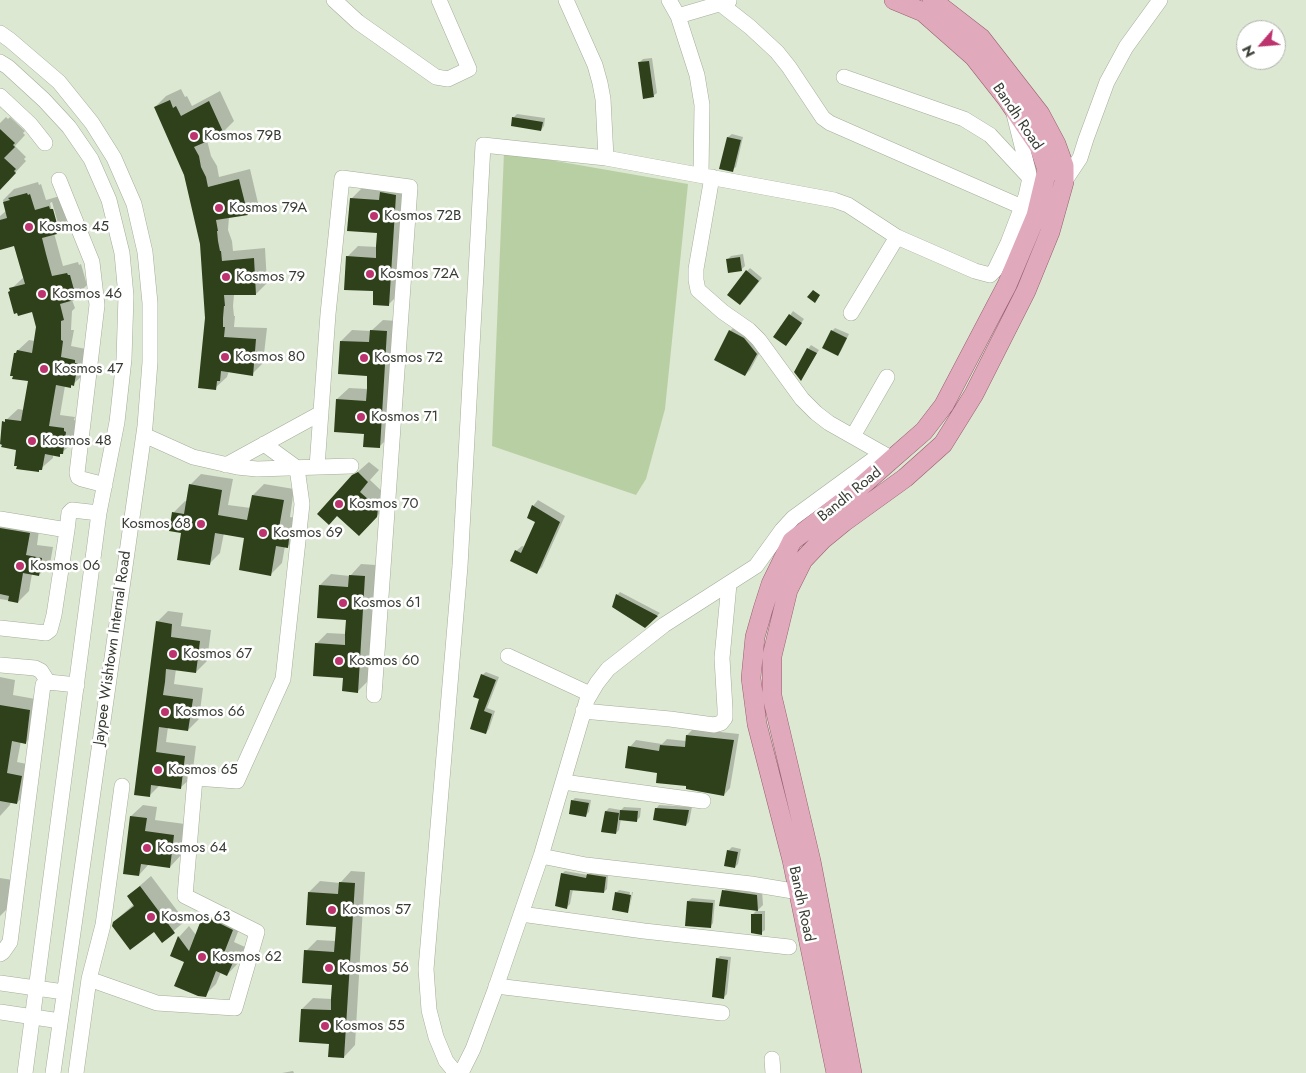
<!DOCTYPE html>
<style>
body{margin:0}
#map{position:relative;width:1306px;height:1073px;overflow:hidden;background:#dde8d3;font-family:Jost,sans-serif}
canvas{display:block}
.north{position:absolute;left:1236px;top:20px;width:50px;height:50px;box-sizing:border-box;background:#fff;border:1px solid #afb1ad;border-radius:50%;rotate:243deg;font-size:14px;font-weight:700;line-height:20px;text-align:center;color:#373c33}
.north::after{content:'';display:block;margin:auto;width:18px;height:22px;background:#bd336d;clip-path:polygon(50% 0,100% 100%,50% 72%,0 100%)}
</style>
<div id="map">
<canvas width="1306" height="1073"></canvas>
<div class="north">N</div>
</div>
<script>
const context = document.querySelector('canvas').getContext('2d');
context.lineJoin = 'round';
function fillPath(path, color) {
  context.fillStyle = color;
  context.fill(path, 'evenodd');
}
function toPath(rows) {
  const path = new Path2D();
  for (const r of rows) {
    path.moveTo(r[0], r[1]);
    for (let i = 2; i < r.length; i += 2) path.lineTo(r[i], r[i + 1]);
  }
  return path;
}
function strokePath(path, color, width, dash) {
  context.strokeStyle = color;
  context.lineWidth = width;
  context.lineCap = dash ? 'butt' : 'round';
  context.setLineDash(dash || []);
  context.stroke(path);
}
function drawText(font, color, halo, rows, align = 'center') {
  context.font = font + ' Jost,sans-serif';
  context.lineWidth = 5;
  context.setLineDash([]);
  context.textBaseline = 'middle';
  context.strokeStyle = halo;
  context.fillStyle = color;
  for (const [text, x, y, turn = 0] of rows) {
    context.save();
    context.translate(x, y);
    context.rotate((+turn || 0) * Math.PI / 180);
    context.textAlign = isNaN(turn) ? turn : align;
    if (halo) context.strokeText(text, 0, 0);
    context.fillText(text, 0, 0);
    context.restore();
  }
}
fillPath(toPath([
 [504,152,688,184,665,409,646,479,636,495,492,446]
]), '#b8cfa3');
fillPath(toPath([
 [652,58,657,93,653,96,639,63,643,59],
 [181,89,185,97,187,96,192,106,220,91,234,121,223,132,207,140,211,156,217,166,219,177,250,169,258,203,247,214,229,217,228,230,232,241,233,251,265,248,267,283,256,294,234,295,233,306,234,316,235,316,234,327,267,328,263,363,252,374,229,371,227,377,215,388,206,318,201,244,185,174,155,107,166,96],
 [517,114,545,118,544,126,541,130,512,125,514,117],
 [6,117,8,119,10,117,25,131,23,133,25,135,15,146,26,157,24,159,26,161,0,189,0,123],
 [732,134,743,137,736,167,732,170,728,137],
 [38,182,39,185,41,184,46,200,60,196,69,219,54,233,63,266,78,262,79,265,81,264,87,285,72,300,75,308,72,311,71,330,74,330,71,346,86,349,85,373,70,387,65,386,60,415,75,417,74,420,77,421,74,442,59,455,53,454,53,458,38,471,18,449,4,422,18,409,24,410,29,380,15,353,29,340,35,341,38,326,33,311,11,289,24,277,15,244,0,246,0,216,6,211,3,200,14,189],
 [52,202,59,227,56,227,50,203],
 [407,184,400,293,389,304,347,257,358,246,378,247,378,232,351,199,362,188],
 [743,254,745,266,741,270,728,259,731,256],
 [750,268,762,278,744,301,747,271],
 [793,311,804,319,789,341,775,337],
 [383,320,397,321,390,436,379,447,337,399,349,388,368,389,369,375,341,341,352,330,371,331],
 [735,326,762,348,750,370,745,375,730,331],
 [835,328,849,334,841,351,838,355,832,331],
 [811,345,819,350,801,379,808,349],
 [369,462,379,470,370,480,388,497,388,504,370,524,353,476],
 [201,474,233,479,228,505,251,508,253,495,264,484,294,489,290,517,300,519,298,536,287,547,285,546,282,563,271,574,246,537,224,533,220,553,209,564,183,532,171,530,174,512,185,501,188,502,190,485],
 [538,500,565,516,542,567,537,572,516,551,522,546,525,547,537,521,528,517,533,506],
 [10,517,40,523,37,545,53,547,50,564,39,575,32,574,29,591,18,602,0,599,0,527],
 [361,564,376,565,369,680,358,691,316,644,327,633,347,634,348,619,320,585,331,574,350,576],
 [620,592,660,613,645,626,617,595],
 [168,611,183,613,181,626,211,630,207,661,196,672,176,669,174,684,203,688,199,719,188,730,168,727,166,742,196,746,192,777,180,788,160,785,149,796,157,622],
 [486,672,499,677,487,708,495,711,489,729,486,733,480,698,482,675],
 [0,677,15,680,13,695,41,700,37,731,26,742,21,741,17,762,32,765,28,791,17,803,11,802,10,805,0,816],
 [693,729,739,734,730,788,724,795,687,785,658,772,630,747,636,740,662,744,667,739,686,741,687,735],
 [575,798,591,800,589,812,586,815,572,801],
 [143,805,157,807,155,820,185,824,181,855,170,867,149,864,139,875,131,816],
 [659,805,692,807,689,822,686,825,656,809],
 [624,807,641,808,640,817,637,820,621,819,619,830,616,833,606,811,609,808,621,810],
 [732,847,741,849,738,864,735,867,728,851],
 [351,871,365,872,355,1045,344,1057,302,1009,313,998,332,999,333,984,306,951,317,940,336,941,337,926,309,892,320,881,340,883],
 [565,871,588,875,591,872,608,874,607,889,604,892,573,889,570,904,567,907,562,874],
 [151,876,185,921,162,941,154,931,114,922,134,904,128,896],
 [0,878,13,880,11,905,0,916],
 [729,885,762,890,763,905,757,911,765,911,765,930,761,933,753,914,757,910,724,891],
 [619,890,630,892,627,910,629,910,627,912,616,893],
 [632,892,633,892,629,910],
 [692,898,715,900,713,923,710,927,688,901],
 [215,905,243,919,234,942,245,947,238,963,227,975,221,972,216,984,205,995,185,961,171,956,179,937,189,926,196,935,204,916],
 [720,956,731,957,727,994,724,997,717,959],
 [293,1071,294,1073,282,1073]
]), '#0003');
fillPath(toPath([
 [649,61,654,97,643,99,638,62],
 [170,100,173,108,176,106,181,116,209,101,224,134,194,147,199,156,201,167,206,177,208,187,239,179,248,215,216,220,218,231,217,231,218,241,220,251,221,251,222,261,254,258,256,295,224,295,225,306,224,306,223,318,223,327,225,327,224,337,256,339,253,376,221,371,220,381,217,381,216,390,198,388,205,318,200,244,184,175,154,107],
 [512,117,543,122,541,131,511,126],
 [0,129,15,143,13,145,15,147,4,158,16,169,14,171,16,173,0,190],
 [727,137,741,140,733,172,719,169],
 [380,192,396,195,389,306,373,305,373,291,344,290,346,256,376,258,376,246,377,233,347,231,350,198,379,200],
 [27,193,28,195,30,194,35,210,49,206,50,209,53,209,59,231,56,232,57,234,42,238,46,254,52,276,67,273,68,275,70,275,76,297,74,298,74,300,60,304,64,320,61,321,61,340,63,341,61,357,75,360,75,363,78,363,74,386,71,385,71,388,56,385,49,426,64,428,64,431,66,432,63,454,60,454,60,457,45,454,42,470,39,470,39,472,16,469,17,466,14,466,16,450,1,447,2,445,0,444,2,421,5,422,5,419,21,421,28,381,12,379,13,376,10,376,14,353,16,353,17,350,32,353,36,327,32,312,18,316,17,313,14,314,8,292,10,291,9,288,25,284,14,246,0,250,0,220,7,218,3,202,10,200,8,198],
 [740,257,742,271,728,273,726,259],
 [746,270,759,281,740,305,727,295],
 [813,290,820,295,815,303,807,297],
 [789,314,802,323,786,346,773,337],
 [370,330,387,331,380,448,363,447,364,434,334,432,336,399,366,401,367,389,367,376,338,374,340,341,369,342],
 [729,330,744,338,757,354,745,376,714,360],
 [831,330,847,338,838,356,822,348],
 [807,348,817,353,801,381,794,372],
 [358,472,368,482,360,492,378,508,377,517,359,536,337,516,329,525,317,514,352,475],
 [189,484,222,490,218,515,247,520,252,495,284,500,279,528,290,530,288,548,276,546,271,576,239,570,244,538,215,533,210,565,177,560,181,533,169,531,172,512,184,514],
 [532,505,560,522,537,574,510,561,515,550,521,553,535,522,527,518],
 [0,528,30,533,26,555,42,558,39,576,23,573,18,603,8,601,9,596,0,594],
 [349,575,365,576,358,693,342,691,343,678,313,676,315,643,345,645,345,633,346,620,317,618,319,585,348,587],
 [616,594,658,616,645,628,612,607],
 [156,621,172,624,171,637,200,641,196,673,166,669,165,682,163,695,193,699,188,731,159,727,156,752,185,756,181,789,151,785,150,797,134,795],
 [481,674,496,680,484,711,492,714,486,734,470,729,479,699,473,697],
 [0,705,30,710,26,744,12,741,7,773,22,776,17,804,0,801],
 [686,735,734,740,724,796,686,789,686,786,656,783,657,773,625,768,628,746,659,751,660,745,685,747],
 [571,800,589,803,586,817,569,814],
 [655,808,689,810,686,826,653,820],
 [620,810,638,811,637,822,619,820],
 [605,811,619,813,616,834,601,832],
 [130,816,147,818,145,831,174,835,170,868,141,864,139,876,123,874],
 [727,850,738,852,735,868,724,866],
 [561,873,586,878,587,874,606,877,604,893,570,890,567,909,555,906],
 [339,882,355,883,344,1058,328,1057,329,1044,299,1042,301,1009,331,1010,331,998,332,985,302,983,304,950,334,952,335,940,336,927,306,925,308,892,338,894],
 [140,886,175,933,162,943,154,932,130,950,112,926,113,922,134,906,127,896],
 [722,890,757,895,758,911,719,906],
 [615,892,631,895,628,913,612,910],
 [687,901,713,903,711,928,685,926],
 [751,914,762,914,762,935,751,933],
 [203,915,233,930,224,953,235,958,227,976,216,971,206,997,198,996,174,986,184,962,170,956,178,936,189,951],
 [716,958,728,960,724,999,712,997]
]), '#2e411b');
const minor = toPath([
 [334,0,358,22,436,77,448,79,469,69,439,0],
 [566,0,595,65,600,83,603,99,606,158],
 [669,0,678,16,697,75,702,105,701,175],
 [722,5,750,27,777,52,789,67,823,118,830,123,1022,207],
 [678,16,729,1],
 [0,33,10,40,59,82,92,123,114,158,134,204,145,252,150,303,150,362,145,426,53,1073],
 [0,62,8,67,44,100,69,127,91,159,109,200,122,253,126,296,124,359,117,422,99,513,25,1073],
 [844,77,964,119,990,135,1029,177],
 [0,96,30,124,45,143],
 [712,177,696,269,696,280,698,290,723,312,749,330,759,340,802,399,816,413,829,423,889,457],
 [59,180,92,262,97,305,77,473,78,477,82,479,105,485],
 [1064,182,1080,158,1086,139,1107,82,1126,47,1160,0],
 [851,313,897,237],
 [144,435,193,457,237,467,257,469,351,466],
 [853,436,887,377],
 [226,465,321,413],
 [317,467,328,314,342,178,410,187,374,695],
 [0,519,67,530,54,615,50,630,46,633,0,628],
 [67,530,69,513,72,510,99,513],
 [508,656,590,694],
 [0,665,35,668,41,671,48,682],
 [583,711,670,719,714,725,721,723,725,718,725,709,722,658,729,584],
 [563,782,703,801],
 [541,856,586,865,751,884,799,892],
 [521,914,644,931,789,947],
 [0,954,3,952,10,942,43,685,48,682,77,685],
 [89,979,157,1003,235,1008,257,932,185,896,195,778,237,781,283,679,302,504,297,468,264,444],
 [0,983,64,992],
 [496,986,722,1013],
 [0,1012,60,1021],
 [772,1059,773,1073],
 [76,1073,89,979,103,925,122,786],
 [456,1073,446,1061,436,1037,429,1010,426,969,460,566,483,145,606,158,834,200,848,205,897,237,975,271,990,275,995,270,1008,243,1026,196,1030,178,1014,114],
 [461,1073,473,1049,495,990,541,856,587,700,597,683,608,669,664,625,756,566,782,530,793,518,882,453]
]);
const major = toPath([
 [836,1073,792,860,757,724,751,678,755,637,763,609,771,584,792,541,849,497,892,459,924,431,944,405,1007,285,1036,216,1047,170,1039,146,1007,99,974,57,923,12,894,0],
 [852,1073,811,861,772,696,772,656,788,590,803,560,822,540,844,522,905,478,943,444,974,394,1026,291,1050,232,1064,182,1064,166,1056,144,1040,114,981,38,932,0]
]);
strokePath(minor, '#a3ae99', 16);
strokePath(major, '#985e6f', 20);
strokePath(minor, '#fff', 15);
strokePath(major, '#e0aabc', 19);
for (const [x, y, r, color] of [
 [194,136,5,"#bd336d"],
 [219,208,5,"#bd336d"],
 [374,216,5,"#bd336d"],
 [29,227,5,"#bd336d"],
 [370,274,5,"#bd336d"],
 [226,277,5,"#bd336d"],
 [42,294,5,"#bd336d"],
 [225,357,5,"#bd336d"],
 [364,358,5,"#bd336d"],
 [44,369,5,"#bd336d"],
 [361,417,5,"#bd336d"],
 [32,441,5,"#bd336d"],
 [339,504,5,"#bd336d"],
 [201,524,5,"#bd336d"],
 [263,533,5,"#bd336d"],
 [20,566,5,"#bd336d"],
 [343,603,5,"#bd336d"],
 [173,654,5,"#bd336d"],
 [339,661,5,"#bd336d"],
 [165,712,5,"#bd336d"],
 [158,770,5,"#bd336d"],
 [147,848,5,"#bd336d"],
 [332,910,5,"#bd336d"],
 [151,917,5,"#bd336d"],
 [202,957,5,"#bd336d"],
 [329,968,5,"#bd336d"],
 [325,1026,5,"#bd336d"]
]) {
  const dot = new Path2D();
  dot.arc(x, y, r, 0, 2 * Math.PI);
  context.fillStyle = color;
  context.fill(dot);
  strokePath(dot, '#fff', 2);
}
drawText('15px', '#373c33', '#fff', [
 ["Bandh Road",1017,117,56],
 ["Bandh Road",850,495,-39],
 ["Jaypee Wishtown Internal Road",113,648,-82],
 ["Bandh Road",801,904,78]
]);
drawText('15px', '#373c33', '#fff', [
 ["Kosmos 79B",204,136],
 ["Kosmos 79A",229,208],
 ["Kosmos 72B",384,216],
 ["Kosmos 45",39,227],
 ["Kosmos 72A",380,274],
 ["Kosmos 79",236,277],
 ["Kosmos 46",52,294],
 ["Kosmos 80",235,357],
 ["Kosmos 72",374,358],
 ["Kosmos 47",54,369],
 ["Kosmos 71",371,417],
 ["Kosmos 48",42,441],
 ["Kosmos 70",349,504],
 ["Kosmos 68",191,524,"right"],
 ["Kosmos 69",273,533],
 ["Kosmos 06",30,566],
 ["Kosmos 61",353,603],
 ["Kosmos 67",183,654],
 ["Kosmos 60",349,661],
 ["Kosmos 66",175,712],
 ["Kosmos 65",168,770],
 ["Kosmos 64",157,848],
 ["Kosmos 57",342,910],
 ["Kosmos 63",161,917],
 ["Kosmos 62",212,957],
 ["Kosmos 56",339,968],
 ["Kosmos 55",335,1026]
], 'left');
</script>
